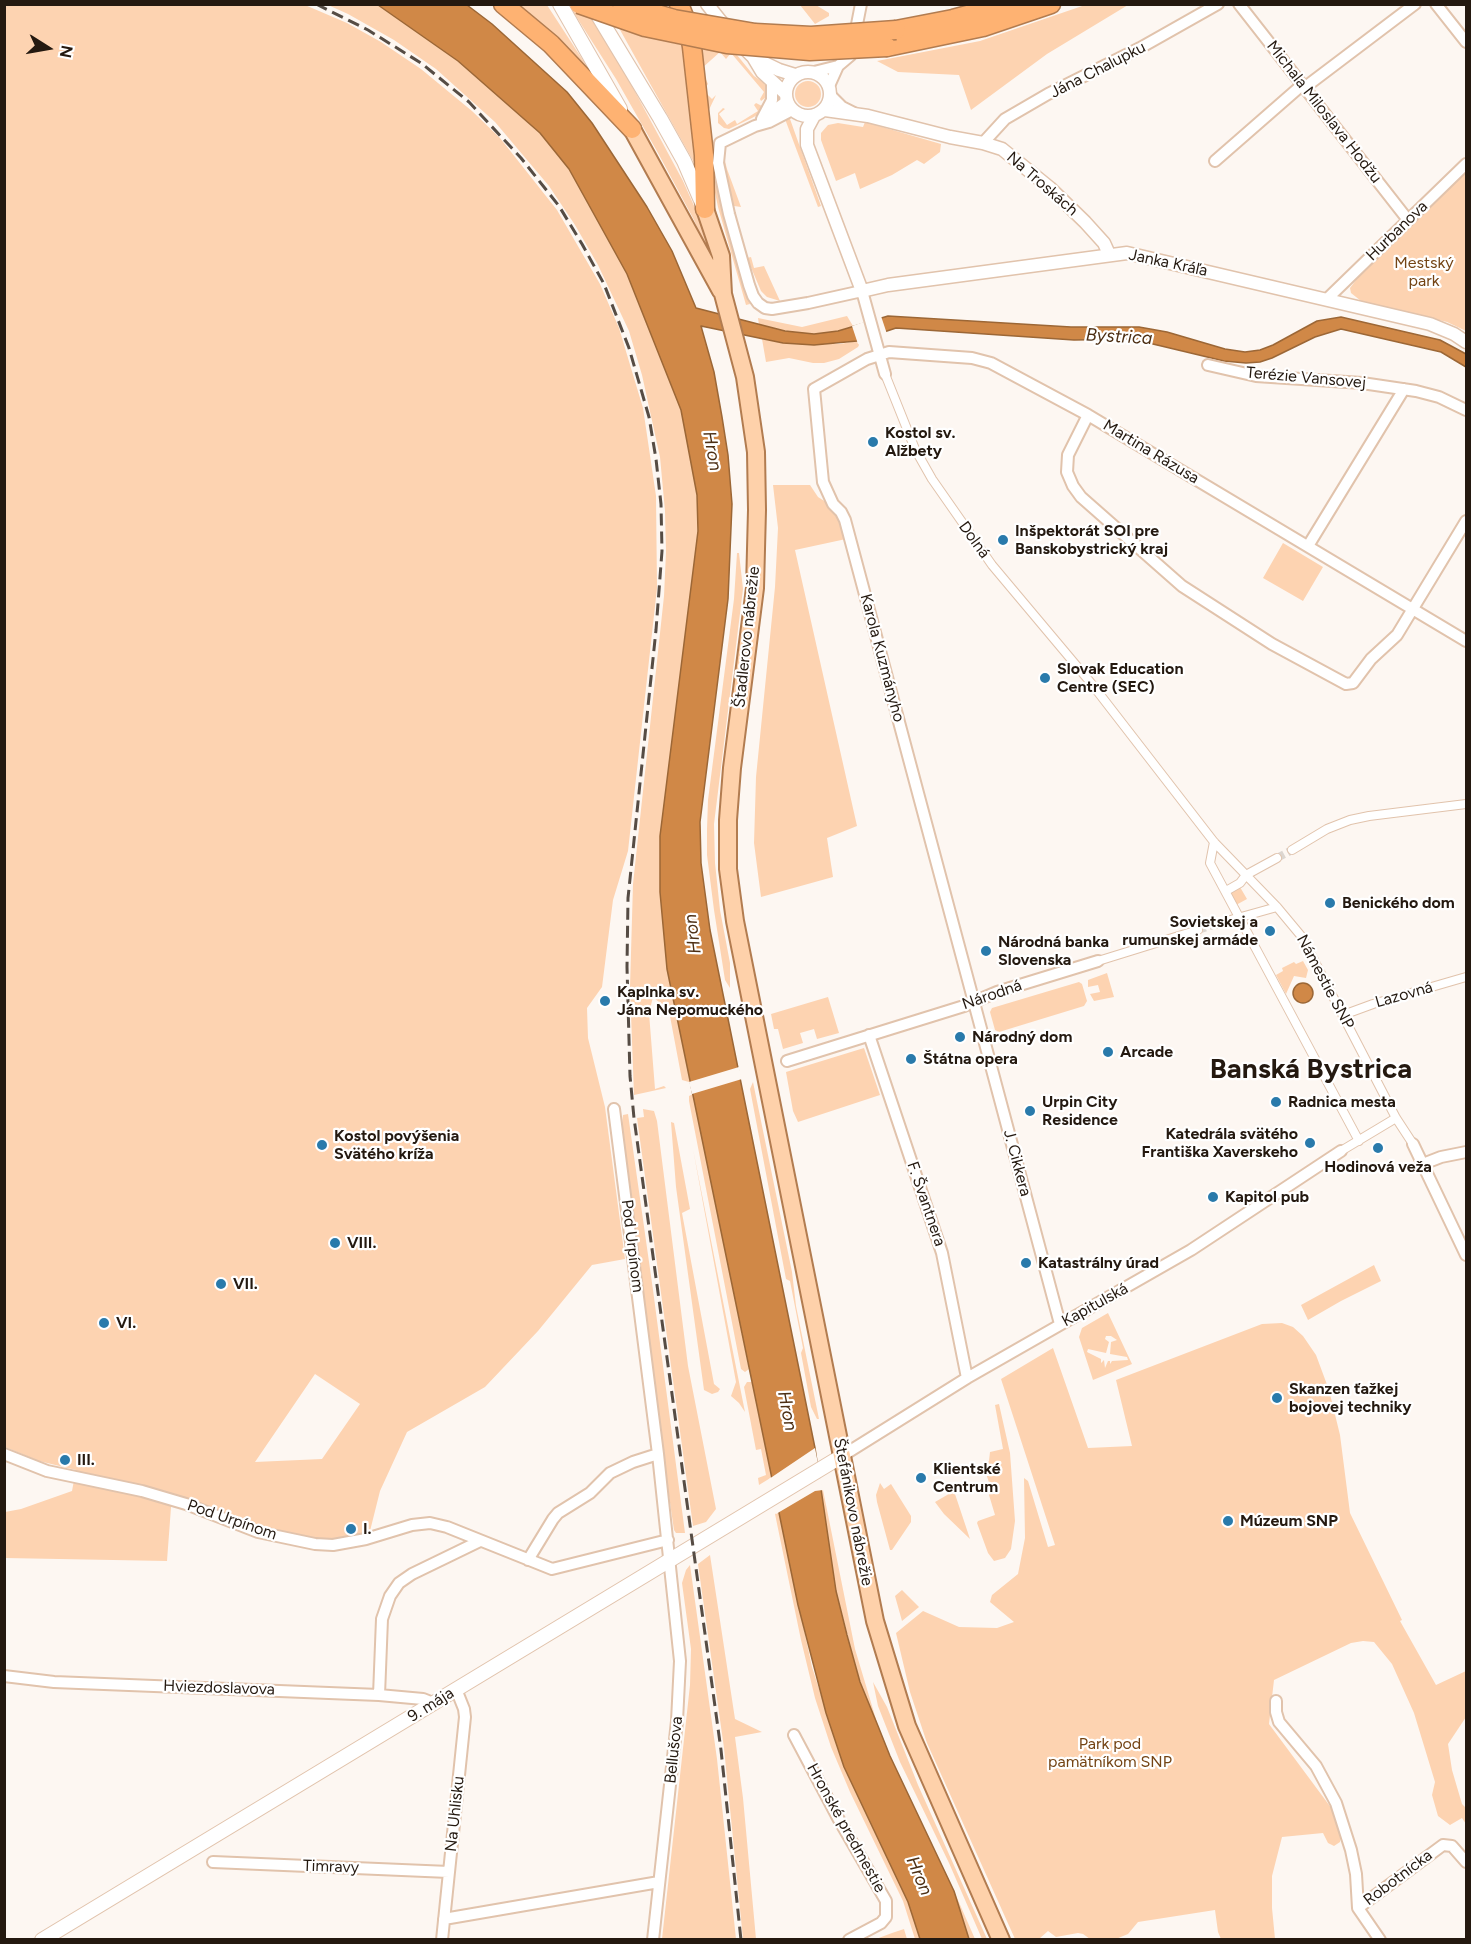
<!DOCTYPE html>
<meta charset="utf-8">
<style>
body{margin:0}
#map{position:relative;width:1471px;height:1944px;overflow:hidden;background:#fdf7f2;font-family:Figtree,sans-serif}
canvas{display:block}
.frame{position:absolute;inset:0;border:6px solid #241910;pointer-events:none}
.north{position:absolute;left:18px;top:18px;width:60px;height:60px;-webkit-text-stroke:4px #fff;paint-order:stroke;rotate:101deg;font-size:16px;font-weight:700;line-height:24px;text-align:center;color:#241910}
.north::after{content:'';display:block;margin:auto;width:21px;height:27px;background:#241910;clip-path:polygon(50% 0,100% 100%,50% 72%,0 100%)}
</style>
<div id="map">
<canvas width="1471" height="1944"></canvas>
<div class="frame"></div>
<div class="north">N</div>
</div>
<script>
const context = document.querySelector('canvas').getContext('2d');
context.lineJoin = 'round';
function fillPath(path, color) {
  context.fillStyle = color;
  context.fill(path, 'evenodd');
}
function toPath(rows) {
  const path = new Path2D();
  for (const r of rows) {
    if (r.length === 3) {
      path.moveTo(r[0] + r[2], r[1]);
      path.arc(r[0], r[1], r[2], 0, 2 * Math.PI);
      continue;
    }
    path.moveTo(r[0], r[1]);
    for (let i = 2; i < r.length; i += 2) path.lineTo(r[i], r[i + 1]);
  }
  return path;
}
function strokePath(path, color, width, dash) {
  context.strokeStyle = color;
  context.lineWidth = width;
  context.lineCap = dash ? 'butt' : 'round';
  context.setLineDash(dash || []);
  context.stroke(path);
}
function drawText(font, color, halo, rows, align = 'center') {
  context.font = font + ' Figtree,sans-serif';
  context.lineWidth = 4.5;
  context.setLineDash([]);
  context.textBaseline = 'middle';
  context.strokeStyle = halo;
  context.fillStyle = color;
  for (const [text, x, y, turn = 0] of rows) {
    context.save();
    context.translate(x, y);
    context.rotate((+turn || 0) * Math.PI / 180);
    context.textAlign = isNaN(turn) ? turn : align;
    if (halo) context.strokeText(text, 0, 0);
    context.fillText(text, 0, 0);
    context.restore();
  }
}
fillPath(toPath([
 [1088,4,1128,5,1047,54,971,110,959,75,898,72,877,61,980,41],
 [5,5,305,5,347,23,381,42,421,69,472,111,500,138,557,210,600,284,619,328,643,408,656,496,657,588,628,851,613,900,602,987,587,1008,588,1038,605,1107,625,1259,592,1265,538,1331,485,1387,407,1432,380,1491,369,1535,343,1540,310,1538,265,1528,172,1494,167,1561,5,1558,5,1512,21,1509,72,1491,76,1470,39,1461,5,1447],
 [315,1374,360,1404,322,1459,255,1462],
 [328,5,378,5,458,61,540,133,569,169,627,274,681,410,697,495,698,531,660,836,660,892,667,969,690,1081,689,1082,682,1080,669,1011,653,997,649,1013,655,1089,664,1086,666,1088,634,1095,630,987,633,884,664,596,666,552,665,511,660,457,642,375,629,331,598,265,575,225,549,186,495,122,436,69,394,40,348,14],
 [515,5,547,5,588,68,587,71],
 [800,5,816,5,829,13,829,16,815,24],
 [572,10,591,18,625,73,683,181,699,217,712,258,710,258,694,220,658,153,616,79],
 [619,28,685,46,692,104,696,166],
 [696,43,733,50,754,76,763,82,766,86,768,94,767,101,765,98,761,101,760,99,764,92,731,53,726,59,720,52,701,69,708,84,703,90,712,99,716,95,707,114,715,178,721,206,750,304,746,305,718,207,712,178],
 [808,94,13],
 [756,103,764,107,759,114,752,118,729,129,724,128,718,123,718,113,723,108,725,109,719,114,727,125,735,120,737,124,758,111,754,105],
 [785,119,790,119,821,206,818,207],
 [865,122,941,144,940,152,924,164,917,160,892,175,860,189,855,173,836,181,821,140,821,133,828,125,838,123,863,127],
 [725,161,727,169,741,207,734,206,731,202,725,169],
 [1466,172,1466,331,1447,322,1361,301,1351,293,1350,288,1359,276],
 [751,257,754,268,764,266,780,301,767,297,761,291,747,258],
 [847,316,853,326,838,331,814,334,785,331,759,325,758,318,802,327],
 [762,339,783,343,840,344,857,341,859,345,858,347,839,359,824,363,813,363,789,358,766,362],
 [773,485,810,485,818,497,837,509,846,539,795,550,857,826,827,838,833,877,761,897,754,843,756,777,775,587,778,528],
 [1283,543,1323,567,1303,601,1263,578],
 [737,553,739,553,743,589,714,824,715,863,720,910,730,963,730,988,725,980,714,910,707,855,707,829,708,800,734,599],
 [1240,887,1247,899,1236,905,1229,893],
 [1303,961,1308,970,1306,978,1294,976,1286,994,1276,975,1283,971,1282,968,1294,962,1296,964],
 [1107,973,1114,997,1094,1001,1090,994,1100,992,1098,985,1088,987,1088,980],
 [1079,982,1082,984,1087,1001,1084,1006,999,1032,995,1030,990,1012,992,1008],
 [828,997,839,1033,817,1039,814,1029,800,1033,803,1043,783,1049,778,1029,774,1029,771,1014],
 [864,1048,880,1095,798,1122,793,1111,786,1072],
 [753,1082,792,1272,796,1306,819,1419,817,1419,811,1407,801,1353,803,1348,790,1281,786,1279,750,1089],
 [693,1094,749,1369,745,1372,741,1369,689,1101,689,1096],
 [643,1109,654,1111,657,1121,688,1366,716,1509,706,1522,693,1526,637,1118,644,1117],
 [628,1114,653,1290,685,1533,676,1533,674,1530,663,1455,622,1123,623,1115],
 [671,1122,674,1123,690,1209,682,1213,714,1384,720,1389,718,1392,712,1394,704,1390,676,1187],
 [693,1149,734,1357,745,1412,739,1403,731,1396,736,1382],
 [1374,1265,1381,1281,1341,1301,1308,1320,1301,1305],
 [1108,1313,1132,1364,1093,1380,1079,1337,1082,1328],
 [1106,1336,1111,1336,1117,1340,1111,1342,1110,1354,1127,1357,1128,1360,1112,1361,1110,1364,1110,1361,1108,1361,1105,1368,1104,1360,1101,1363,1101,1359,1087,1352,1088,1349,1106,1353,1109,1342,1105,1339],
 [1282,1323,1293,1327,1303,1336,1316,1355,1329,1390,1340,1435,1350,1513,1402,1620,1400,1621,1436,1685,1466,1671,1466,1717,1448,1744,1452,1770,1462,1804,1466,1808,1466,1824,1462,1818,1450,1825,1438,1816,1432,1795,1435,1782,1414,1713,1392,1664,1374,1642,1363,1641,1351,1643,1274,1680,1269,1724,1335,1813,1341,1836,1340,1842,1334,1846,1328,1843,1323,1833,1282,1837,1272,1876,1272,1908,1275,1939,1221,1939,1218,1932,1215,1910,1138,1922,1128,1934,1116,1939,1090,1939,1083,1934,1078,1933,1056,1937,1048,1931,1039,1939,1015,1939,927,1743,910,1692,896,1633,923,1611,959,1627,997,1628,1014,1622,990,1602,992,1595,1018,1574,1025,1538,1024,1478,1028,1481,1048,1547,1055,1545,1001,1379,1053,1348,1088,1448,1132,1446,1116,1380,1262,1324],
 [747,1382,752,1382,772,1477,759,1485,758,1478,766,1475,761,1449,756,1450,744,1387],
 [999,1404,1010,1453,1015,1521,1011,1549,1005,1558,994,1561,988,1553,977,1523,978,1521,995,1515,989,1495,992,1491,983,1465,989,1461,990,1452,1003,1449,995,1405],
 [880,1483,884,1489,891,1484,911,1516,911,1522,892,1550,890,1550,877,1502,876,1495],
 [823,1490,855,1649,878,1726,860,1682,836,1591,820,1491],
 [954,1491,970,1539,944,1514,935,1502],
 [779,1512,812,1667,844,1767,908,1902,920,1939,915,1939,903,1901,850,1792,831,1747,815,1698,801,1640,775,1514],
 [710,1555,735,1719,762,1732,735,1737,743,1798,756,1939,743,1939,724,1748,698,1564],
 [690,1565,717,1759,736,1939,662,1939,690,1685,691,1649,682,1583,686,1570],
 [902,1590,919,1607,902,1621,895,1596],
 [873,1682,887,1707,918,1785,987,1939,982,1939,949,1863,900,1762,878,1706],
 [954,1891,975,1939,969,1939],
 [904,1929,907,1939,876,1939,892,1933]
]), '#fdd3b1');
const water = toPath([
 [378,5,467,5,492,24,567,92,592,123,647,207,672,251,696,308,785,331,814,334,838,331,888,316,1071,327,1139,327,1167,332,1225,349,1245,352,1260,350,1273,345,1317,321,1341,317,1440,340,1466,354,1466,367,1441,352,1341,329,1315,337,1272,358,1260,362,1246,363,1224,361,1132,339,1074,340,896,328,857,341,814,345,783,343,701,326,714,372,722,417,728,455,732,504,728,599,700,822,701,863,710,930,815,1448,836,1591,847,1635,860,1682,878,1726,890,1756,954,1891,969,1939,920,1939,908,1902,844,1767,826,1713,798,1605,667,969,660,892,660,836,698,531,697,495,681,410,627,274,569,169,540,133,458,61,378,5],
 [1303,993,10]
]);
fillPath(water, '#d08847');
strokePath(water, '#9c6736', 1.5);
fillPath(toPath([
 [881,316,887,334,858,344,852,326],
 [739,1067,742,1079,692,1094,689,1082],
 [815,1448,823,1490,815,1491,776,1514,769,1479]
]), '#fdf7f2');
strokePath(toPath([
 [1277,858,1292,850],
 [1198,930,1216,924]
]), '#dcd6d0', 8, [8, 4]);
const pedestrian = toPath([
 [885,374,915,449,932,479,992,565,1091,683,1214,842,1277,907,1302,937,1396,1118,1413,1144],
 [1214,842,1210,863,1359,1141],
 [1292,850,1327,829,1350,820,1369,816,1466,804],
 [1226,891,1240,883,1246,875,1277,858],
 [1216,924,1277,907],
 [1098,961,1198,930],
 [1343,1015,1373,1004,1466,977],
 [1341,1151,1396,1118]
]);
const minor = toPath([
 [1239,4,1408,220],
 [1436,4,1466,42],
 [814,72,838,66],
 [829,86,838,66,851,55,861,4],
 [1304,88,1415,4],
 [831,96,842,107,854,113],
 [792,110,769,122,755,126,720,143,718,163,729,214,749,285,753,296,758,303,765,308,772,309,808,303,862,291,885,374],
 [766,116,787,101],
 [762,119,772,100,772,81],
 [983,143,1005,119,1048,94,1140,48,1218,4],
 [1215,161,1302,85],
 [1327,299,1466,164],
 [1208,365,1256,376,1362,383,1416,391,1439,397,1466,410],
 [1088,415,1068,455,1067,472,1073,486,1081,497,1182,586,1272,644,1346,684,1353,683,1371,659,1397,635,1466,521],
 [1308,546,1404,389],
 [869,1035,942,1253,967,1378],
 [787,1061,964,1006,997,992,1098,961],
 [614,1109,658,1454,680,1661,677,1721,653,1940],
 [1413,1144,1466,1255],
 [1423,1164,1441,1157,1466,1152],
 [1060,1324,845,520,841,512,833,504,823,482,814,389,867,359,889,352,972,358,991,363,1088,415,1466,641],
 [4,1454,47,1471,142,1491,186,1504,258,1532,315,1544,333,1545,366,1539,412,1525,430,1523,447,1527,552,1569,668,1540],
 [842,1456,967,1378,1191,1250,1341,1151],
 [528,1560,553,1519,558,1513,590,1493,610,1473,633,1462,658,1454],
 [4,1676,54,1682,379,1695,423,1699,433,1703],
 [379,1695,382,1619,390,1596,399,1583,412,1574,480,1541],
 [1276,1701,1276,1712,1279,1722,1316,1766,1336,1803,1351,1850,1356,1874,1358,1908,1380,1940],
 [794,1735,838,1818,886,1901,886,1917,881,1923,849,1940],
 [213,1862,449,1872],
 [1358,1908,1443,1845,1452,1846,1466,1862],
 [444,1919,659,1882],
 [442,1940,465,1717,464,1709,456,1689]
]);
const tertiary = toPath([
 [707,4,727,29],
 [740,44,753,57,762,72,786,94],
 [754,58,779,70,795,75],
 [808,94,22],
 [825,110,868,116,950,137,983,143,1002,149,1050,188,1085,222,1104,243,1109,254],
 [814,116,807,129,807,145,862,291,888,285,1127,253,1430,324,1454,334,1466,342]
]);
const secondary = toPath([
 [560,4,620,109],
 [593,7,660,118,684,161,703,205],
 [42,1940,842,1456]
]);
const primary = toPath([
 [632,129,721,291],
 [705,209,721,256,723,294,745,377,756,452,757,510,755,588,732,768,728,820,728,869,735,921,875,1621,907,1726,1001,1940]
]);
const motorway = toPath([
 [503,4,551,44,632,129],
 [679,4,689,29,692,47,704,155,705,209],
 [896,30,953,19,1008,4],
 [887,47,983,27,1051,4]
]);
strokePath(pedestrian, '#e1c3ac', 10);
strokePath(minor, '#e1c3ac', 14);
strokePath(tertiary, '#e1c3ac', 15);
strokePath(secondary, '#e1c3ac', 16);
strokePath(primary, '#b27c50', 20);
strokePath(motorway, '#b27c50', 21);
strokePath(pedestrian, '#fff', 8);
strokePath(minor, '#fff', 10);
strokePath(tertiary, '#fff', 12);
strokePath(secondary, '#fff', 14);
strokePath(primary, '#fed1aa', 16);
strokePath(motorway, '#feb272', 18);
strokePath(toPath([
 [316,4,368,30,421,63,469,102,521,158,559,206,582,244,604,284,629,348,649,417,656,459,661,504,662,551,656,630,628,898,627,967,630,1076,634,1118,721,1750,741,1940]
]), '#564c44', 3, [12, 6]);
const motorwayBridge = toPath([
 [579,4,645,27,727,44,810,51,887,47],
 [622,4,674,19,755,33,811,36,896,30]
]);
strokePath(motorwayBridge, '#b27c50', 21, []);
strokePath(motorwayBridge, '#feb272', 18);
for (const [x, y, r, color] of [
 [873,442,6,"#297aab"],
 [1003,540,6,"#297aab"],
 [1045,678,6,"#297aab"],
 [1330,903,6,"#297aab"],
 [1270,931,6,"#297aab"],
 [986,951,6,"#297aab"],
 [605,1001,6,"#297aab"],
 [960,1037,6,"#297aab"],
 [1108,1052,6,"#297aab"],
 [911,1059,6,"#297aab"],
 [1276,1102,6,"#297aab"],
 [1030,1111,6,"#297aab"],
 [1310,1143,6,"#297aab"],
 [322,1145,6,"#297aab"],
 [1378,1148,6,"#297aab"],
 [1213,1197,6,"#297aab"],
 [335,1243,6,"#297aab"],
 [1026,1263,6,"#297aab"],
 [221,1284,6,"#297aab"],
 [104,1323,6,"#297aab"],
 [1277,1398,6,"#297aab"],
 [65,1460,6,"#297aab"],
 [921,1478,6,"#297aab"],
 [1228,1521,6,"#297aab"],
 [351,1529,6,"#297aab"]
]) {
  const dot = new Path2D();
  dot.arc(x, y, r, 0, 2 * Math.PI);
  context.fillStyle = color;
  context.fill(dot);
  strokePath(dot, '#fff', 2);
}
drawText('16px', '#241910', '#fff', [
 ["Jána Chalupku",1098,70,-27],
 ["Michala Miloslava Hodžu",1324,112,52],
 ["Na Troskách",1042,184,41],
 ["Hurbanova",1397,231,-44],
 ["Janka Kráľa",1168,263,12],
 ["Terézie Vansovej",1306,378,5],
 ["Martina Rázusa",1151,452,31],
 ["Dolná",974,540,54],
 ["Štadlerovo nábrežie",747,637,-84],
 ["Karola Kuzmányho",882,658,75],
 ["Námestie SNP",1325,982,62],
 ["Národná",992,995,-19],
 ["Lazovná",1404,995,-16],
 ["J. Cikkera",1017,1163,75],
 ["F. Švantnera",926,1204,71],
 ["Pod Urpínom",632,1246,83],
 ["Kapitulská",1095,1305,-29],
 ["Štefánikovo nábrežie",853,1512,79],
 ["Pod Urpínom",232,1520,19],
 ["Hviezdoslavova",219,1688,2],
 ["9. mája",431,1705,-32],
 ["Bellušova",674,1750,-84],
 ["Na Uhlisku",455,1814,-84],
 ["Hronské predmestie",846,1828,61],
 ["Timravy",331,1867,2],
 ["Robotnícka",1398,1878,-37]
]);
drawText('16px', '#744414', '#fff', [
 ["Mestský",1424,263],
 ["park",1424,281],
 ["Park pod",1110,1744],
 ["pamätníkom SNP",1110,1762]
]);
drawText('bold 16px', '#241910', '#fff', [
 ["Kostol sv.",885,433],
 ["Alžbety",885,451],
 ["Inšpektorát SOI pre",1015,531],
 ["Banskobystrický kraj",1015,549],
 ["Slovak Education",1057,669],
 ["Centre (SEC)",1057,687],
 ["Benického dom",1342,903],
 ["Sovietskej a",1258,922,"right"],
 ["rumunskej armáde",1258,940,"right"],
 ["Národná banka",998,942],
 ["Slovenska",998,960],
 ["Kaplnka sv.",617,992],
 ["Jána Nepomuckého",617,1010],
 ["Národný dom",972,1037],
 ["Arcade",1120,1052],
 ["Štátna opera",923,1059],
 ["Urpin City",1042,1102],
 ["Residence",1042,1120],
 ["Radnica mesta",1288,1102],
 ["Katedrála svätého",1298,1134,"right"],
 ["Františka Xaverskeho",1298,1152,"right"],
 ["Kostol povýšenia",334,1136],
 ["Svätého kríža",334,1154],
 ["Hodinová veža",1378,1167,"center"],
 ["Kapitol pub",1225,1197],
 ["VIII.",347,1243],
 ["Katastrálny úrad",1038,1263],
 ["VII.",233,1284],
 ["VI.",116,1323],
 ["Skanzen ťažkej",1289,1389],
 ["bojovej techniky",1289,1407],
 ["III.",77,1460],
 ["Klientské",933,1469],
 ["Centrum",933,1487],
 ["Múzeum SNP",1240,1521],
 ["I.",363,1529]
], 'left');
drawText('italic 18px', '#4d2f14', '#fff', [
 ["Bystrica",1119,337,3],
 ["Hron",712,451,80],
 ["Hron",693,934,-97],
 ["Hron",787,1411,79],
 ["Hron",919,1876,67]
]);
drawText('bold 28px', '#241910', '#fff', [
 ["Banská Bystrica",1311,1070]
]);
</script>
